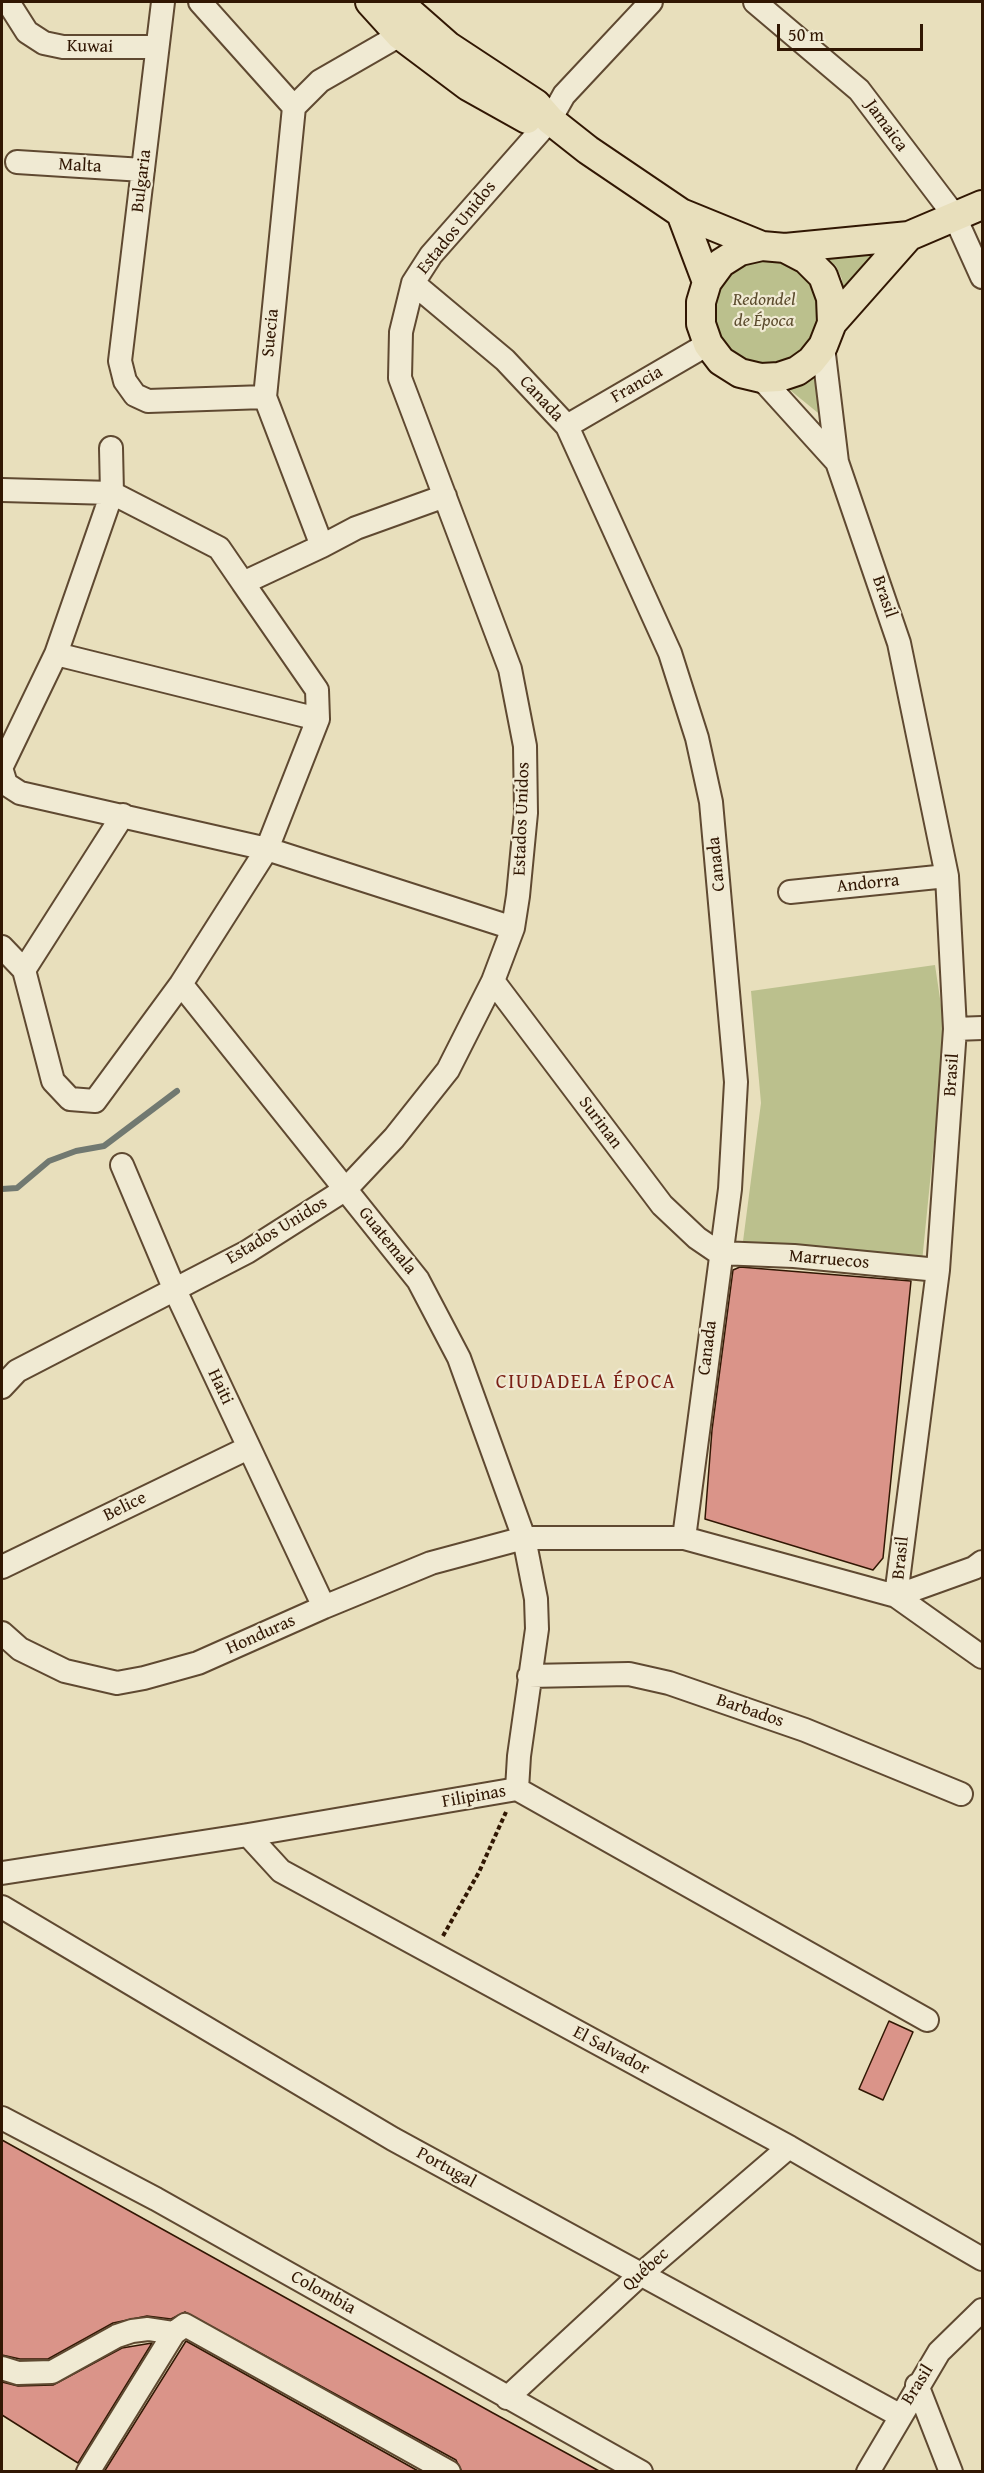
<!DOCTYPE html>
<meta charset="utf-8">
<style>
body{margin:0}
#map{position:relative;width:984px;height:2473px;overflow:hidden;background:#e8dfbc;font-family:"Gentium Book Plus",serif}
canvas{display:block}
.frame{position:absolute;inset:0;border:3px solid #311703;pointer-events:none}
.scale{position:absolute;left:777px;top:24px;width:146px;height:27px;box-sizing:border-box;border:3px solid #311703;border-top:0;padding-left:8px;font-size:18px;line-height:21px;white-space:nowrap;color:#311703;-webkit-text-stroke:4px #f0ead3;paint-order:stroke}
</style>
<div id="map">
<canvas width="984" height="2473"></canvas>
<div class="frame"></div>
<div class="scale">50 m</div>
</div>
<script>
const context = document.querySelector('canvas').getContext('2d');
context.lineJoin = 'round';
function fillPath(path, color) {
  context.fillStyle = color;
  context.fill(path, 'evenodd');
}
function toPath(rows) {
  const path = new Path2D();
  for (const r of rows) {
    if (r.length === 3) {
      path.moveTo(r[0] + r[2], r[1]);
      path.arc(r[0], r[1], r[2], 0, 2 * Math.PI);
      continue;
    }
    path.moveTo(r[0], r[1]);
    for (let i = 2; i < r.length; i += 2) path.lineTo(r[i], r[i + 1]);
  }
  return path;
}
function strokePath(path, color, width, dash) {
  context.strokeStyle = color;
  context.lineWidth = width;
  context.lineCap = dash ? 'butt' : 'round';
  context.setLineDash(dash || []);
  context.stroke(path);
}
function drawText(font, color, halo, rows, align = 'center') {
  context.font = font + ' "Gentium Book Plus",serif';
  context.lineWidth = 4.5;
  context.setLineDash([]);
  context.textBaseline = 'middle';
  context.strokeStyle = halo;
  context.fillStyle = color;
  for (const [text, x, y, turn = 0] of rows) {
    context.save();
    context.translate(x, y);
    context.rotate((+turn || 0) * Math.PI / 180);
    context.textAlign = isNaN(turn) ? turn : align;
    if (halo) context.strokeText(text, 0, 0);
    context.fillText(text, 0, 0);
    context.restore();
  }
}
fillPath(toPath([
 [880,248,843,298,842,279,836,266,819,252],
 [765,311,52],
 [820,365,823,417,785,386],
 [935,965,945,1032,922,1262,742,1249,761,1103,751,991]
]), '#bbc08d');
strokePath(toPath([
 [2,1189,17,1188,49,1161,76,1151,104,1146,177,1091]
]), '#717971', 6);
const building = toPath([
 [740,1267,911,1281,883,1558,873,1570,705,1519,712,1430,733,1270,740,1267],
 [889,2021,913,2032,883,2100,859,2089,889,2021],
 [2,2140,493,2413,601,2472,462,2472,456,2460,185,2312,171,2319,147,2316,113,2323,48,2359,20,2359,2,2355,2,2140],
 [186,2341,420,2472,104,2472,186,2341],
 [152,2343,78,2463,2,2415,2,2382,18,2386,53,2385,122,2348,152,2343]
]);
fillPath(building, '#da9489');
strokePath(building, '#311703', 1.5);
const minor = toPath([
 [8,2,27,32,44,43,63,47,157,47],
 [163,2,120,361,125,381,135,395,148,401,265,397],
 [200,2,294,107],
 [755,2,859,90,954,215,982,277],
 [400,35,320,81,294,107,265,397,322,546,356,528,445,496],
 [17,162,143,170],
 [413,283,505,360,567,426,670,653,697,738,711,802,736,1082,730,1189,684,1538],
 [823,346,837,462,899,643,947,876,955,1029,938,1270,896,1596],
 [761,378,837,462],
 [567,426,708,344],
 [2,490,112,493,219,548,243,583],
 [56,654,318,719],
 [2,766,56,654,112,493,111,448],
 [2,771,6,784,20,793,267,849,513,928],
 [790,892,947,876],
 [2,947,24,970,53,1081,70,1099,95,1101,181,984,267,849,318,719,317,690,243,583,322,546],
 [24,970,123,815],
 [493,981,662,1205,697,1238,719,1253,794,1256,938,1270],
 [181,984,418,1280,459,1358,524,1538,536,1599,537,1629,519,1756,517,1789],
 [955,1029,982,1028],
 [122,1165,174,1288,324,1607],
 [2,1387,17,1371,247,1252,346,1189,394,1138,448,1070,493,981,513,928,518,896,526,813,525,746,510,669,400,378,401,332,413,283,431,255,550,120,564,95,651,2],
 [2,1567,248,1448],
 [896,1596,974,1568,982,1562],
 [2,1633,20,1649,65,1671,117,1683,144,1678,198,1663,324,1607,431,1563,524,1538,684,1538,896,1596,982,1657],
 [529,1676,629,1674,669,1683,805,1730,961,1794],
 [248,1835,281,1871,789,2147,982,2259],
 [2,1873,248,1835,517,1789,927,2020],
 [2,1907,393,2139,899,2415],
 [2,2118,156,2199,641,2472],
 [2,2368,18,2373,52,2372,117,2336,132,2331,148,2329,174,2333],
 [917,2385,951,2472],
 [507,2398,640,2275,789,2147],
 [88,2472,174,2333,185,2325,449,2472],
 [868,2472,939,2352,982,2310]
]);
const major = toPath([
 [370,2,400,35,468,86,527,119],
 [398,2,448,46,536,104,550,120,588,150,681,213,762,246],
 [681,213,707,282],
 [785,248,909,236,982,205],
 [832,323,831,298,823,276,806,259,785,248,762,246,740,251,721,263,707,282,701,302,701,324,708,344,721,361,740,373,761,378,779,377,797,371,811,361,823,346,832,323,909,236]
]);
strokePath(minor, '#5f4931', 26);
strokePath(major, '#311703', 32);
strokePath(toPath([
 [443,1936,479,1872,506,1812]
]), '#311703', 4, [4.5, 3]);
strokePath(minor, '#f0ead3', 22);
strokePath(major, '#e8dfbc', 28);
drawText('18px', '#311703', '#f0ead3', [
 ["Kuwai",90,47,1],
 ["Jamaica",886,126,54],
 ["Malta",80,166,3],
 ["Bulgaria",142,181,-83],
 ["Estados Unidos",457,228,-51],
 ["Suecia",271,333,-84],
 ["Francia",637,385,-30],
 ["Canada",541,399,47],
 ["Brasil",884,597,71],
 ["Estados Unidos",522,819,-88],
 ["Canada",717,864,-96],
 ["Andorra",868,884,-6],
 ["Brasil",952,1075,-86],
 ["Surinan",600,1123,53],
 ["Estados Unidos",277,1231,-31],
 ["Guatemala",387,1241,51],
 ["Marruecos",829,1260,5],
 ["Canada",708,1348,-83],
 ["Haiti",220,1387,65],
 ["Belice",125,1507,-26],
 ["Brasil",901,1558,-84],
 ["Honduras",261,1635,-24],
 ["Barbados",750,1711,19],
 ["Filipinas",474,1797,-10],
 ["El Salvador",611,2051,28],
 ["Portugal",446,2168,29],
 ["Québec",646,2270,-42],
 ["Colombia",323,2293,29],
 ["Brasil",918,2385,-58]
]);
drawText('italic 18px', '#5a4a2c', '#f0ead3', [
 ["Redondel",764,300],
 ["de Época",764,321]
]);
context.letterSpacing = '1.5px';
drawText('20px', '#7a1f14', '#f0ead3', [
 ["CIUDADELA ÉPOCA",586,1383]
]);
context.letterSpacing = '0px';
</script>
